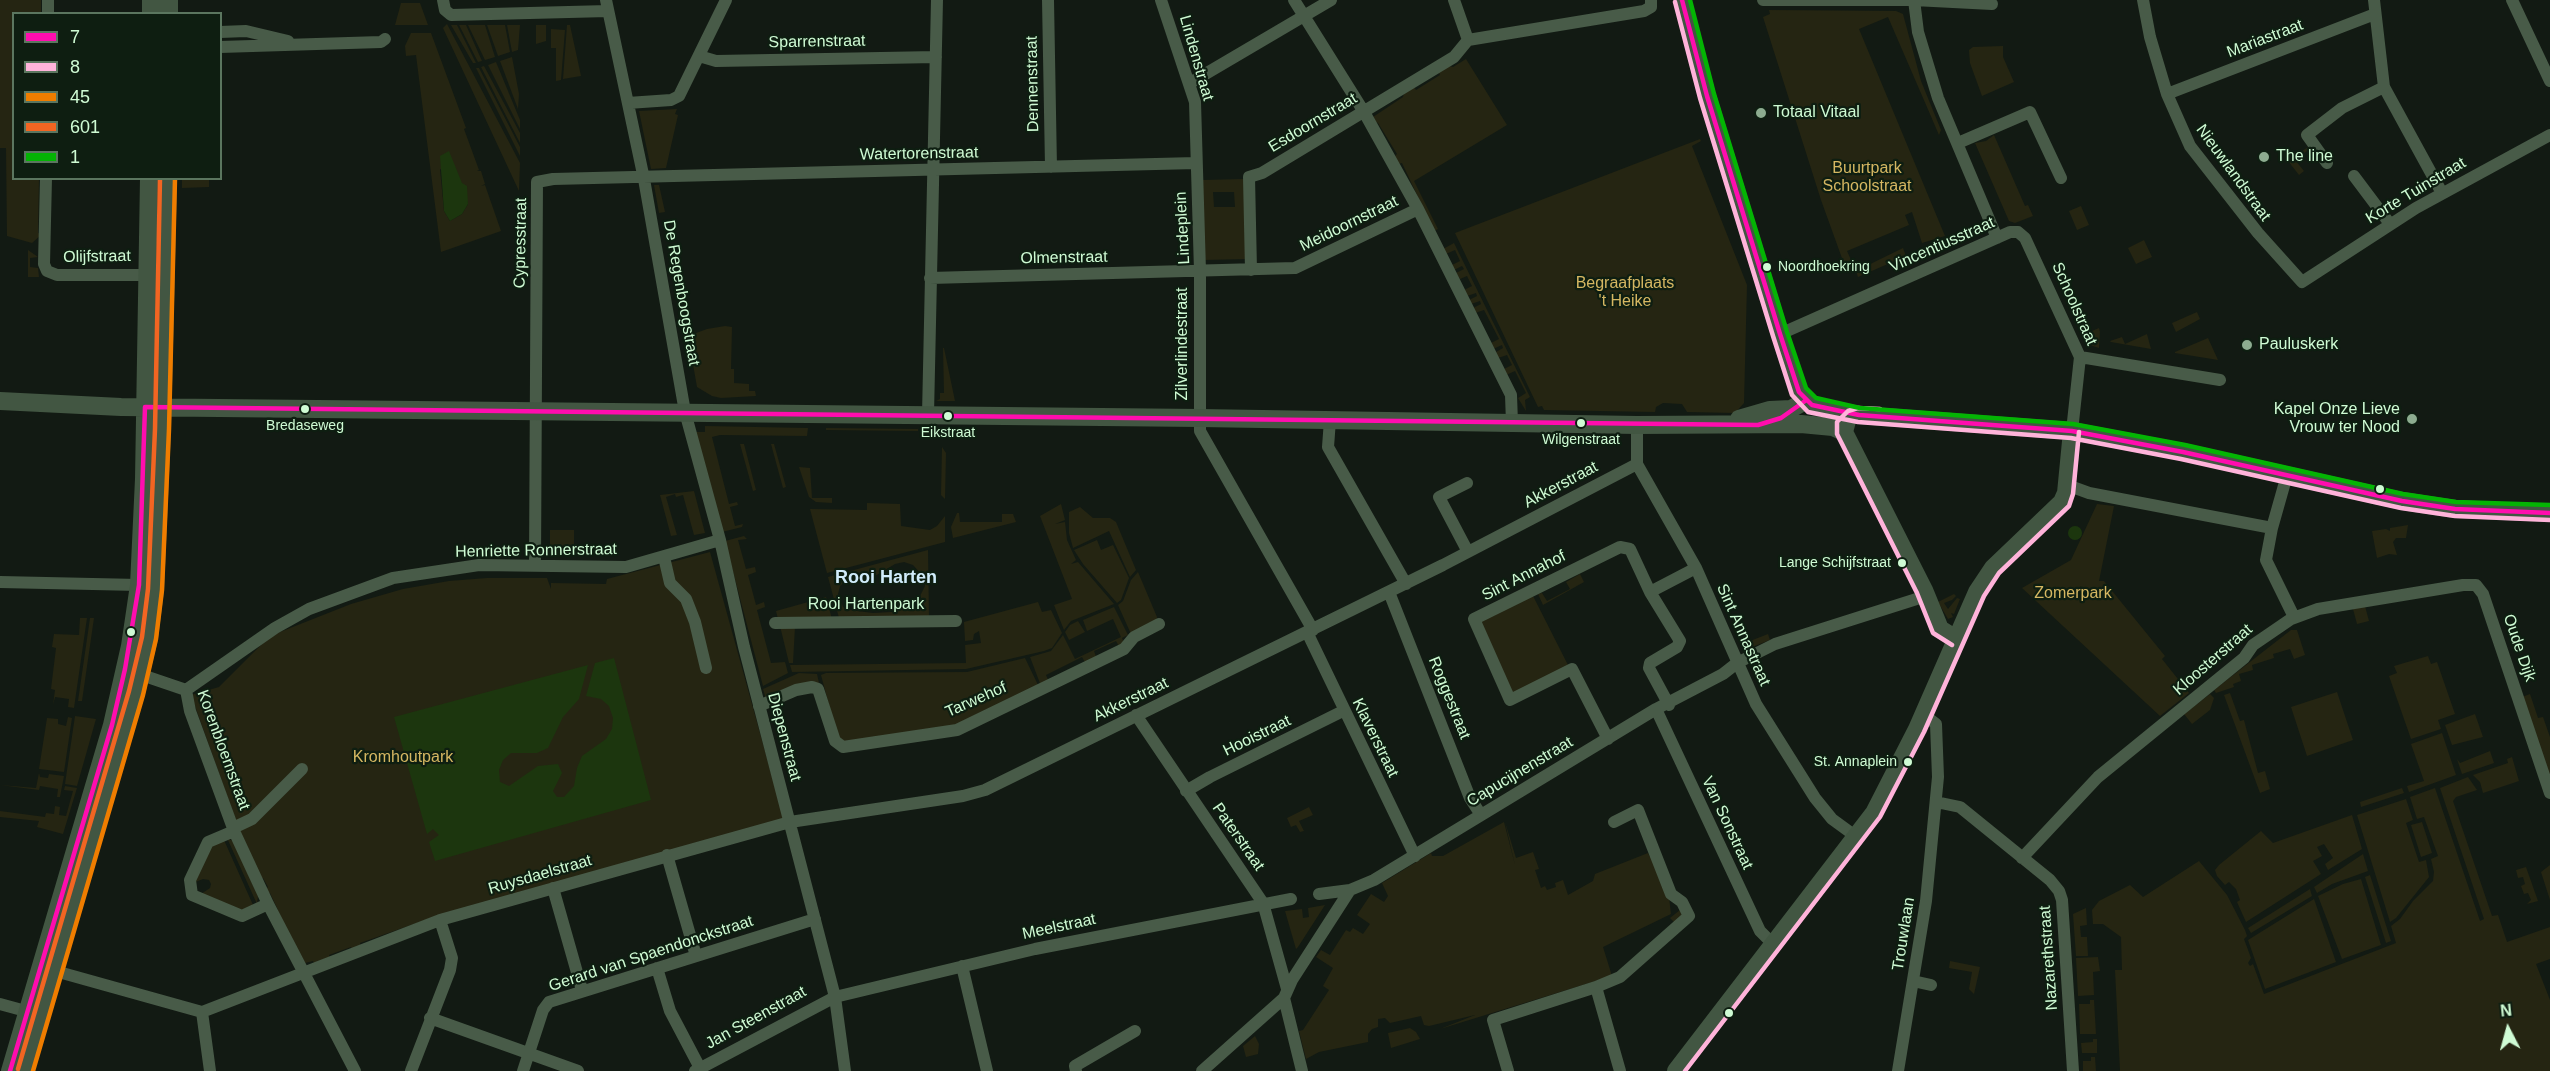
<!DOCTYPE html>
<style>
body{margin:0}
#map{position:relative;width:2550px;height:1071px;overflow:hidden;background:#121a13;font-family:Arial,sans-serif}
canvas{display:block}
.legend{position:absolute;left:12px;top:12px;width:210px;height:168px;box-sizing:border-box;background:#0e1e11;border:2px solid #5b765f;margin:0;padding:8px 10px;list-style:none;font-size:18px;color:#cffbd4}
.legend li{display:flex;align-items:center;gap:12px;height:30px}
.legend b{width:30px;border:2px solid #5b765f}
.north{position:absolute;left:2478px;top:999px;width:60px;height:60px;-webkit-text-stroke:4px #0e1e11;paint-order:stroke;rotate:354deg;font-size:16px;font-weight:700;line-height:24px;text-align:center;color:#cffbd4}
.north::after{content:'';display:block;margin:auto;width:21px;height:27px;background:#cffbd4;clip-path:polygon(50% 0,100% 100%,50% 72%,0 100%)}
</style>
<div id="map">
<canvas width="2550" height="1071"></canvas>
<ul class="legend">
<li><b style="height:8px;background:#ff0dae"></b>7</li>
<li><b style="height:8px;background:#ffb3da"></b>8</li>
<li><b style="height:8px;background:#ef7d00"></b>45</li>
<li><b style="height:8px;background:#f26522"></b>601</li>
<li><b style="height:8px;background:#04b404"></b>1</li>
</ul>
<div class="north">N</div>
</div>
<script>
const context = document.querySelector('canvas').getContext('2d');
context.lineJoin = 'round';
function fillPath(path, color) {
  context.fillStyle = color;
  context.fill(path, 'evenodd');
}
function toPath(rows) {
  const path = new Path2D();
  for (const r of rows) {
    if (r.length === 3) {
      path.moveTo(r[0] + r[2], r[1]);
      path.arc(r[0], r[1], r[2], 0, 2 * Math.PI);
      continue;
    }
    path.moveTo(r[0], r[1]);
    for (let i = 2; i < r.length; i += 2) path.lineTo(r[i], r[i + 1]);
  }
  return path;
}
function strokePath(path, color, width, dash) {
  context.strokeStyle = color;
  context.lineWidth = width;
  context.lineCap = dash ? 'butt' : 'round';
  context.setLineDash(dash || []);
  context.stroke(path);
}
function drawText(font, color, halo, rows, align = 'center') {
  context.font = font + ' Arial,sans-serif';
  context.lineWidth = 4.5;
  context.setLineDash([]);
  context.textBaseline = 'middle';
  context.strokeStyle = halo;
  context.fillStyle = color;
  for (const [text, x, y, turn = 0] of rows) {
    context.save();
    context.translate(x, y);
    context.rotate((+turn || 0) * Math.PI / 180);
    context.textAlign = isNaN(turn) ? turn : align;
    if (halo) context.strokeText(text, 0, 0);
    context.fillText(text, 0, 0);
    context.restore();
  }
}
fillPath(toPath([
 [0,0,41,0,41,13,14,14,14,178,39,179,38,233,42,234,32,243,7,236,6,148,0,148],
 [401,3,420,3,428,25,395,25],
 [1769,10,1896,11,1903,14,1921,81,1941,130,1939,135,1888,17,1859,29,1945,236,1922,243,1912,212,1905,215,1909,225,1847,251,1856,271,1903,248,1906,256,1858,277,1856,271,1847,272,1821,200,1763,17,1770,14],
 [447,24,520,163,519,191,443,28],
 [451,25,457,25,476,63,473,63],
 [459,25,466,25,482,61,478,62],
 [468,25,485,25,495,57,485,60],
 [487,25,505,25,510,52,498,56],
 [507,25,520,25,518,50,512,52],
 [536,25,546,25,546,41,536,44],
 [567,25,570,25,581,76,563,79],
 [551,29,565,30,561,80,556,81,556,48,551,48],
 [411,33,431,33,466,128,464,129,479,170,477,171,481,171,485,184,481,186,485,185,501,231,441,252,416,55,406,56,405,46],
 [440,169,462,183,468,204,462,214,450,221,444,211],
 [2003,46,2003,57,2014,82,1982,96,1970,63,1969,50,1973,47],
 [512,57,519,94,518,109,500,61],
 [1466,59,1507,125,1414,181,1438,229,1434,231,1402,163,1398,164,1394,157,1397,154,1378,123,1370,119,1403,97,1404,93,1413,86,1416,90,1440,75,1438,71,1444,65,1453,67],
 [496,62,520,120,520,129,488,65],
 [484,66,520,133,520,143,481,67],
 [476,68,479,68,520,147,520,156],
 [677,109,675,114,678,115,666,168,651,169,639,111],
 [1994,135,2025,206,2028,205,2033,216,2015,223,2009,221,1975,143,1986,141],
 [1700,139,1701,141,1692,146,1747,285,1744,403,1735,413,1687,412,1682,404,1663,403,1656,407,1655,412,1544,410,1542,406,1538,407,1455,233],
 [2308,147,2311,148,2295,160,2304,171,2299,175,2288,161],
 [182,179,209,179,209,187,182,188],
 [1244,179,1248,259,1203,260,1203,180],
 [1213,192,1234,192,1235,207,1214,207],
 [654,185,659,185,665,212,659,213],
 [2081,206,2089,225,2077,230,2069,211],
 [2144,240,2152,257,2136,264,2128,248],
 [1454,243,1530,397,1525,400,1526,411,1518,398,1526,393,1515,371,1506,375,1504,369,1512,365,1507,355,1498,358,1496,352,1503,348,1502,345,1493,349,1491,343,1499,339,1484,310,1475,313,1473,308,1481,304,1480,301,1471,304,1469,300,1477,296,1476,293,1467,296,1464,290,1472,286,1467,276,1460,279,1456,273,1464,269,1462,266,1454,270,1452,265,1460,261,1455,250,1446,254,1443,249],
 [28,250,38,257,30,258,30,267,38,268,39,277,28,277],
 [2197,312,2200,319,2176,332,2172,323],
 [725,326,732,327,731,369,734,369,734,383,749,384,749,391,755,391,756,396,721,398,712,396,697,387,688,336,707,329],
 [2099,328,2100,332,2099,348,2090,345,2085,334],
 [2147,334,2151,349,2111,342,2110,341,2122,337,2125,344],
 [2208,338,2218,360,2175,353,2175,352],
 [943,348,944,348,955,401,936,401,940,399,940,393,944,393],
 [705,426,808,428,807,436,720,435,712,437,729,504,737,502,738,505,730,507,735,526,743,524,742,527,722,532,695,432,705,432],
 [826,428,918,429,918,431,826,430],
 [740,444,744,444,756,490,753,491],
 [771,444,774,444,786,487,783,488],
 [942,447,946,453,945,499,941,495],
 [799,467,810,468,812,498,832,498,832,503,816,502,809,497],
 [694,491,705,533,694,535,683,495,676,497,675,494,666,497,677,535,671,536,660,495],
 [867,503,900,504,901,526,930,530,937,526,945,516,945,542,827,573,810,509,867,510],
 [1061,504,1065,520,1055,524,1065,522,1067,540,1076,560,1071,564,1078,562,1114,604,1071,621,1064,630,1054,605,1072,599,1040,516],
 [2097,504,2114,506,2099,581,2104,581,2165,656,2162,659,2189,693,2160,716,2022,588,2071,560],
 [1080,507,1093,518,1110,518,1116,522,1136,570,1130,577,1109,531,1073,548,1069,533,1069,512],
 [957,513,959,513,960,522,1002,522,1002,514,1013,514,1016,522,953,538,951,527],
 [2408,525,2406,538,2396,538,2393,542,2397,555,2389,554,2377,558,2372,531,2386,529,2390,531,2390,528],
 [550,530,574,530,574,556,550,556],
 [744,536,747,539,738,540,746,569,755,567,756,572,748,575,756,605,764,602,765,607,757,610,771,663,785,662,788,673,763,686,725,541],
 [1097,540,1101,550,1113,545,1129,578,1121,600,1117,603,1083,564,1074,550],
 [928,550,929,617,839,618,828,577],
 [904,562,913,565,923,576,925,586,917,602,906,601,892,612,873,613,849,610,843,607,838,594,840,586,849,578,870,579,895,564],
 [710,552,784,820,431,918,360,943,361,947,352,950,351,947,329,955,330,959,315,965,313,961,305,963,276,912,278,910,270,893,268,894,265,889,268,887,263,878,260,878,241,835,191,695,219,687,270,636,351,604,403,589,449,581,487,578,547,578,551,589,551,583,606,584,607,579],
 [1138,572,1157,617,1156,621,1131,634,1118,605,1123,601,1131,580],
 [1580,574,1584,582,1543,605,1538,594,1542,593,1547,601,1570,589,1566,582],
 [1532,594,1569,667,1512,695,1478,620],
 [1954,594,1956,596,1952,600,1944,603,1948,609,1957,598,1960,599,1954,614,1951,613,1953,617,1948,619,1938,602],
 [826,597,832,619,778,619,776,611],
 [1038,602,1042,612,1051,610,1062,633,1052,648,1044,651,966,669,792,672,790,665,966,663,965,645,981,643,979,631,974,634,973,640,965,641,964,622],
 [2365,606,2369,621,2357,624,2353,609],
 [1114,607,1128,635,1122,638,1124,643,1120,648,1116,641,1094,651,1097,659,1086,664,1082,657,1046,675,1049,682,1041,686,1030,657,1051,651,1063,635,1075,659,1121,637,1113,619,1087,631,1083,620],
 [80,618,87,618,74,708,68,707,69,699,55,697,53,705,55,690,51,689,56,648,52,647,54,634,79,635],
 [90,618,94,618,82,701,78,701],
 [1078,621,1085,632,1069,640,1065,632,1070,625],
 [780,626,795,626,793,663,789,663],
 [2291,630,2297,630,2305,655,2294,659,2290,649,2273,654,2274,658,2252,665,2253,670,2239,674,2241,681,2233,684,2234,687,2216,693,2214,690],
 [1768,634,1770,640,1747,649,1745,643],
 [2428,656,2431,664,2437,662,2455,714,2438,720,2441,729,2411,739,2389,676,2397,673,2394,666],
 [1025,658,1039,687,953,726,842,742,838,739,821,675,826,673,967,672],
 [799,673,817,674,819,683,791,689,766,699,763,689],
 [2337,692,2353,740,2307,756,2291,707],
 [2230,693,2240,721,2244,720,2258,773,2265,771,2270,789,2260,793,2224,695],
 [2210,694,2214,698,2210,710,2192,724,2184,714],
 [2530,694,2538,718,2543,717,2550,737,2550,779,2522,697],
 [2475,714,2483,737,2452,745,2445,725],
 [75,716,96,719,77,786,65,784],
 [68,717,72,718,64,772,39,769,47,718,58,719,58,724,66,726],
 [2442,733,2456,775,2409,792,2407,786,2424,781,2411,744],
 [2490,751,2494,763,2462,774,2457,759,2460,763],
 [2512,757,2519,781,2483,793,2480,782,2473,775,2508,763,2507,759],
 [39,773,40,777,48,778,49,774,64,776,60,797,57,797,58,789,40,786,39,790,0,785,36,788],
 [2468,777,2477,790,2456,797,2453,801,2492,916,2498,915,2507,942,2550,927,2550,959,2536,964,2550,1000,2550,1071,2120,1071,2115,970,2122,970,2121,937,2103,924,2093,924,2092,910,2099,901,2130,885,2143,897,2199,861,2227,895,2245,930,2247,936,2244,939,2251,958,2248,963,2250,966,2253,964,2264,994,2396,943,2391,926,2400,919,2413,901,2433,881,2434,872,2431,859,2438,856,2424,817,2417,819,2410,797,2435,788,2480,921,2484,919,2440,788],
 [65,786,77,788,63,834,37,827,39,821,0,817,0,811,45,817,46,813,54,814,55,806,60,807,59,815,66,816,73,791,64,790],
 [2402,788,2404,793,2361,807,2360,802],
 [2406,799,2413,820,2406,823,2419,862,2426,860,2429,877,2396,918,2390,922,2357,815],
 [1309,807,1313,815,1299,821,1304,831,1300,832,1296,825,1291,827,1287,818],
 [2352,815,2362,849,2328,870,2325,864,2333,858,2324,844,2317,847,2322,856,2313,861,2321,874,2246,922,2237,902,2240,900,2236,889,2229,882,2225,885,2217,876,2215,870,2219,865,2261,831,2273,843],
 [1504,822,1515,865,1505,822,1516,858,1533,852,1539,869,1535,870,1541,888,1545,886,1547,890,1556,887,1555,883,1563,880,1568,895,1593,881,1595,874,1648,853,1650,857,1653,857,1668,896,1678,902,1680,904,1683,916,1675,923,1670,918,1680,910,1680,907,1669,897,1671,914,1603,947,1612,976,1440,1029,1475,1015,1429,1026,1424,1025,1421,1016,1390,1023,1385,1018,1378,1019,1378,1027,1372,1029,1368,1034,1368,1042,1319,1052,1306,1059,1299,1031,1303,1030,1329,990,1323,986,1333,968,1316,957,1321,950,1330,955,1346,930,1350,932,1353,928,1363,934,1370,924,1357,915,1371,894,1384,902,1388,896,1382,883,1431,853,1432,856,1443,856],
 [2422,822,2432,853,2421,857,2411,825],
 [227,838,233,841,258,896,257,904],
 [224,840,253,905,240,911,201,894,210,888,211,884,209,880,203,879,193,883,211,846],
 [2363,854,2368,871,2332,884,2317,893,2314,887],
 [2550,865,2550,900,2541,872],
 [2526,867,2538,901,2527,904,2531,900,2528,893,2524,894,2521,886,2525,884,2523,877,2518,878,2516,870],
 [2370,875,2391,941,2386,943,2365,877],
 [2361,879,2381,945,2342,959,2318,896,2343,884],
 [2310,889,2312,896,2251,933,2248,928],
 [2314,899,2336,962,2265,989,2248,940],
 [1325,905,1298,947,1296,949,1285,911,1302,909,1303,918,1309,917,1308,908],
 [2086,908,2087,925,2080,926,2081,937,2087,937,2088,956,2076,956,2073,914],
 [2098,957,2100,971,2093,972,2094,995,2078,996,2076,958],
 [1950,961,1980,967,1974,994,1969,989,1972,972,1949,968],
 [2090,1000,2094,1000,2096,1034,2080,1034,2079,1004,2090,1004],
 [1410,1028,1416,1032,1420,1039,1391,1048,1388,1033],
 [1255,1036,1259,1044,1258,1054,1246,1057,1243,1046],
 [2093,1039,2097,1039,2097,1053,2082,1053,2081,1043,2093,1042],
 [2091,1057,2095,1057,2096,1071,2083,1071,2083,1061,2091,1061]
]), '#252512');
fillPath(toPath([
 [449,151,462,183,467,186,468,204,462,214,450,221,444,211,440,156],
 [2075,533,7],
 [614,658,651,800,435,861,429,842,439,835,433,829,427,834,394,717,588,665,579,699,563,717,548,748,537,753,511,753,503,760,499,770,500,782,509,786,538,766,558,764,562,773,553,791,557,797,564,797,574,786,577,768,582,756,606,739,612,729,613,718,609,706,601,699,586,696,595,663]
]), '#1c360e');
strokePath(toPath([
 [443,0,445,10,451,15,608,11],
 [606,0,644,179,685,412,720,540,744,647,835,997,845,1071],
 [1048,0,1051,167],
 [1161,0,1195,102,1200,271,1200,431,1313,630],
 [1294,0,1364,112,1418,209,1511,395,1512,423],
 [1454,0,1468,40,1644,11,1651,7,1651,0],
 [1763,0,1914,0,1992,4],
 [1914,0,1918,32,1938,98,1997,238],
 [2143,0,2150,37,2167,94,2190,146,2258,233,2302,282,2416,208,2550,135],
 [2374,0,2384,87,2442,193],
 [2512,0,2550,81],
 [48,14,48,0],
 [220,32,246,31,288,41],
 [220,47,381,42,385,39],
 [699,56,716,61,936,57],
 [1190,83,1331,0],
 [2167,94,2375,14],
 [628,103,671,100,679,96,726,0],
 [1958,143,2030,112,2061,178],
 [2327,163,2307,135,2342,108,2384,87],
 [2354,176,2390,224],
 [46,178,44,264,47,271,57,275,148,275],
 [1251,270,1249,177,1262,173,1454,57,1468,40],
 [930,278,1295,268,1418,209],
 [1780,334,2010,232,2018,232,2025,238,2080,357,2072,431],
 [2080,357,2220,380],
 [928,415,937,0],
 [1330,420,1328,447,1406,584],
 [1637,425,1637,464,1696,568,1756,704,1815,798,1832,819,1858,838],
 [2287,475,2272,528,2266,560,2294,617],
 [1467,483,1439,497,1468,552],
 [2067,485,2089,493,2272,528],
 [664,557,670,583,686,599,695,622,706,668],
 [535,565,537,182,553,179,1196,163],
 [0,582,139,585],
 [1389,592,1470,798,1481,815],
 [1650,592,1696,568],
 [775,623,956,621],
 [1307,632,1415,856],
 [133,672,186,690],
 [186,690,275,628,309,609,393,578,479,565,626,567,720,540],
 [186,690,190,711,234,831,268,904,355,1071],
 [759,706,796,690,812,687,818,689,835,741,843,747,957,730,1124,649,1134,637,1159,624],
 [1656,709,1760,931,1775,946],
 [1136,715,1263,903,1287,989],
 [1608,739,1572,669,1510,700,1474,619,1620,547,1630,549,1650,592,1680,641,1677,647,1650,663,1649,668,1669,705],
 [1186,791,1210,777,1343,711],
 [1936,802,1960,807,2050,880,2059,891,2062,900,2073,1071],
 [1614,822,1638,810,1671,894,1682,902,1689,916,1620,977,1596,987,1620,1071],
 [233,828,252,819,302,769],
 [234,831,208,842,190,880,192,895,242,916,268,904],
 [667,855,696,956],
 [2022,858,2098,777,2244,658,2253,645,2291,619,2318,609,2463,585,2476,585,2483,594,2550,793],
 [553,888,582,990],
 [1319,894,1350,890],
 [962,966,987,1071],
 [657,968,670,1011,700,1068],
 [55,971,202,1012,440,920,790,822,963,796,985,790,1443,565,1637,464],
 [1913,981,1931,985],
 [1284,998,1302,1071],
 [0,1004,33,1013],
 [202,1012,210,1071],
 [430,1018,578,1071],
 [411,1071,450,970,452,958,440,920],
 [523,1071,543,1010,549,1002,815,919],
 [695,1071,835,997,1035,949,1291,899],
 [1076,1071,1075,1066,1135,1031],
 [1202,1071,1284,998,1292,980,1350,890,1374,880,1656,709,1723,674,1737,663,1775,644,1926,596],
 [1508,1071,1493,1020,1596,987],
 [1898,1071,1926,901,1938,777,1936,724,1923,714]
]), '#485b48', 12);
strokePath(toPath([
 [169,0,169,14],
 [1682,0,1707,96,1780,334,1799,392,1812,405,1859,415,2072,431,2183,452,2402,501,2455,509,2550,513],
 [151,14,151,0],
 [0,401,121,407,1200,418,1637,425,1801,424,1833,427,1844,432],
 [1739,419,1770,410,1791,409,1805,401],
 [1847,421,1844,432,1924,590,1940,629,1956,639],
 [10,1071,112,725,130,646,139,585,144,479,149,178],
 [25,1071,136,693,149,638,155,590,162,429,168,178],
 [1676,1071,1874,813,1917,729,1977,592,1993,568,2062,502,2066,493,2072,431]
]), '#425642', 18);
strokePath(toPath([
 [1682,0,1707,96,1780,334,1799,392,1812,405,1859,415,2072,431,2183,452,2402,501,2455,509,2550,513],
 [10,1071,112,725,125,669,139,585,145,407,1758,425,1781,418,1805,401]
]), '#ff0dae', 4.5);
strokePath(toPath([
 [1675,2,1700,98,1773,336,1792,395,1808,412,1858,422,2071,438,2181,459,2401,508,2455,516,2550,520],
 [1880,409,1858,408,1848,411,1837,422,1837,434,1917,593,1933,633,1952,645],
 [1685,1071,1880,817,1924,732,1984,596,1999,573,2069,506,2073,494,2079,432]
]), '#ffb3da', 4.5);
strokePath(toPath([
 [33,1071,143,695,156,639,162,590,169,429,175,178]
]), '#ef7d00', 4.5);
strokePath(toPath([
 [18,1069,129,691,142,637,148,589,155,429,160,178]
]), '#f26522', 4.5);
strokePath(toPath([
 [1690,0,1714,94,1787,332,1806,388,1816,398,1860,408,2073,424,2185,445,2403,494,2456,502,2550,505]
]), '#04b404', 4.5);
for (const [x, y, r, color] of [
 [1761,113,6,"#8dac90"],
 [2264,157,6,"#8dac90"],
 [1767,267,5,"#cffbd4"],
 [2247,345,6,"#8dac90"],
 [305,409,5,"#cffbd4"],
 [948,416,5,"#cffbd4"],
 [2412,419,6,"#8dac90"],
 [1581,423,5,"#cffbd4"],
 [2380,489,5,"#cffbd4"],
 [1902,563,5,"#cffbd4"],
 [131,632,5,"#cffbd4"],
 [1908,762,5,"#cffbd4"],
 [1729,1013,5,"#cffbd4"]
]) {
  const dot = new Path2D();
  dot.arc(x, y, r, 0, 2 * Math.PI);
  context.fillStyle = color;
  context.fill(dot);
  strokePath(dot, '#0e1e11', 2);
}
drawText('14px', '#cffbd4', '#0e1e11', [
 ["Noordhoekring",1778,267,"left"],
 ["Bredaseweg",305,426],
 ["Eikstraat",948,433],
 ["Wilgenstraat",1581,440],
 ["Lange Schijfstraat",1891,563,"right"],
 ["St. Annaplein",1897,762,"right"]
]);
drawText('16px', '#cffbd4', '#0e1e11', [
 ["Mariastraat",2265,39,-21],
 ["Sparrenstraat",817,42,-1],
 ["Lindenstraat",1196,58,74],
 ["Dennenstraat",1033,84,-91],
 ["Esdoornstraat",1313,123,-31],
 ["Watertorenstraat",919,154,-1],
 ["Nieuwlandstraat",2233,173,54],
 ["Korte Tuinstraat",2416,191,-31],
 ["Meidoornstraat",1349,224,-26],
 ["Lindeplein",1183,228,-93],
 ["Cypresstraat",521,243,-89],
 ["Vincentiusstraat",1942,245,-24],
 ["Olijfstraat",97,257,-1],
 ["Olmenstraat",1064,258,-1],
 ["De Regenboogstraat",681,293,80],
 ["Schoolstraat",2074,304,66],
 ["Zilverlindestraat",1183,344,-90],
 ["Akkerstraat",1561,485,-28],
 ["Henriette Ronnerstraat",536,551,-1],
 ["Sint Annahof",1524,576,-27],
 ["Rooi Hartenpark",866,605],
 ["Sint Annastraat",1743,635,66],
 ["Oude Dijk",2519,648,71],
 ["Kloosterstraat",2213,660,-41],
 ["Roggestraat",1449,698,68],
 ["Tarwehof",976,700,-24],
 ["Akkerstraat",1131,700,-26],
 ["Hooistraat",1257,736,-26],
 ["Diepenstraat",784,737,75],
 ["Klaverstraat",1375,738,64],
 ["Korenbloemstraat",223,750,70],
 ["Capucijnenstraat",1520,772,-31],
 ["Van Sonstraat",1727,823,65],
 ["Paterstraat",1238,837,55],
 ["Ruysdaelstraat",540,875,-16],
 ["Meelstraat",1059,927,-12],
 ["Trouwlaan",1904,934,-81],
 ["Gerard van Spaendonckstraat",651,954,-18],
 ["Nazarethstraat",2049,958,-94],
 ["Jan Steenstraat",756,1018,-29]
]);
drawText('16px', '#cffbd4', '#0e1e11', [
 ["Totaal Vitaal",1773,113],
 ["The line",2276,157],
 ["Pauluskerk",2259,345],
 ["Kapel Onze Lieve",2400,410,"right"],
 ["Vrouw ter Nood",2400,428,"right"]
], 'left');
drawText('16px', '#d5b762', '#0e1e11', [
 ["Buurtpark",1867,169],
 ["Schoolstraat",1867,187],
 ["Begraafplaats",1625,284],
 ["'t Heike",1625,302],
 ["Zomerpark",2073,594],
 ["Kromhoutpark",403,758]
]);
drawText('bold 18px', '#d1ecfb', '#0e1e11', [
 ["Rooi Harten",886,578]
]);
</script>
